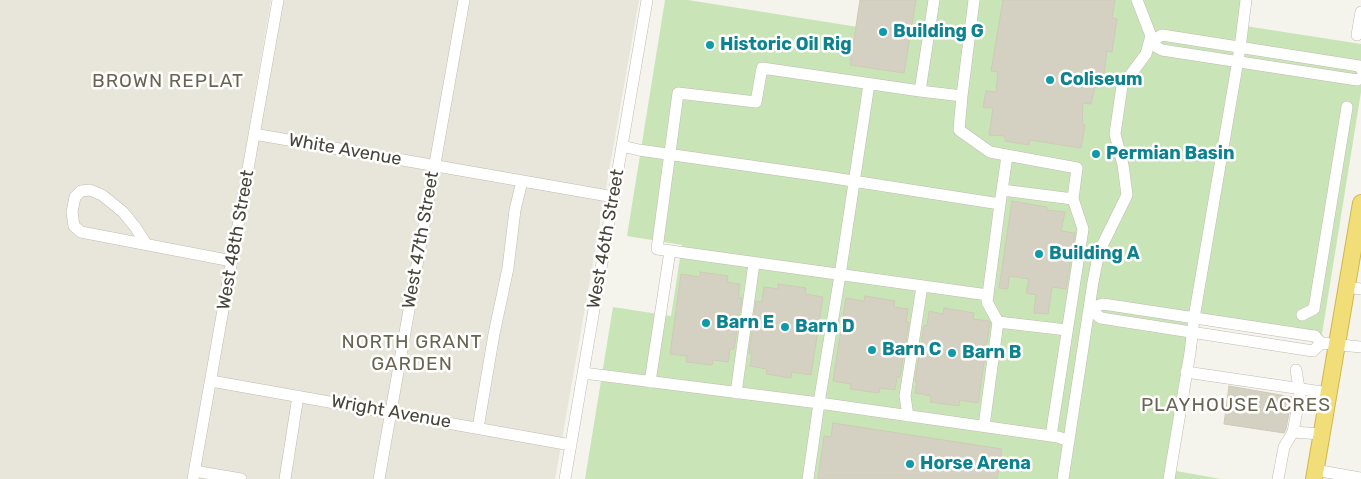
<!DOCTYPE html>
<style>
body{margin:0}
canvas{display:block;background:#f4f3ec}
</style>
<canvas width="1361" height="479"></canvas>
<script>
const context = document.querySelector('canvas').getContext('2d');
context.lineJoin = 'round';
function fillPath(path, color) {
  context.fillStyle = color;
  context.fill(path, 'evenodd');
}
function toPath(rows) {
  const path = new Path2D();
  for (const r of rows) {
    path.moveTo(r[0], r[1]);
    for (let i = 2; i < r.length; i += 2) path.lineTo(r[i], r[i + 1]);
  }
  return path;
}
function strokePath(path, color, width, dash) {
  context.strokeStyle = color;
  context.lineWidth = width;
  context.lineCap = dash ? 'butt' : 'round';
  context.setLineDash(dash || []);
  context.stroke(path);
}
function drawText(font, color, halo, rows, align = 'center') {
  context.font = font + ' Rubik,sans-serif';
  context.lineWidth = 5;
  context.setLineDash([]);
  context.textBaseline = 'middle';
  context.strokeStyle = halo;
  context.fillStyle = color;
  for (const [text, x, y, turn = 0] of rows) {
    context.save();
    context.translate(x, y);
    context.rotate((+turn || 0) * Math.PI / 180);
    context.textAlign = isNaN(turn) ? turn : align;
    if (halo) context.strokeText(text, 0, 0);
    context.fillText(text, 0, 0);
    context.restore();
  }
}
fillPath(toPath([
 [0,0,271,0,189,479,0,479],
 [282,0,639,0,555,479,198,479]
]), '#e8e6da');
fillPath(toPath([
 [665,0,688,0,858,27,862,0,1243,0,1239,25,1361,44,1361,92,1321,340,1200,321,1176,471,1221,479,585,479,613,307,671,316,682,245,627,236]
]), '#c9e5b8');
const building = toPath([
 [860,0,916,0,904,73,850,65,860,0],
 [1003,0,1115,0,1112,18,1117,19,1112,52,1107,51,1102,88,1095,87,1091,104,1083,103,1082,124,1085,125,1081,148,1030,140,1029,145,1005,141,1005,136,989,135,993,108,983,107,986,91,996,92,998,72,991,71,1003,0],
 [1012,201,1047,207,1047,210,1065,212,1061,231,1075,233,1066,289,1052,287,1048,314,1034,313,1036,295,1026,293,1029,279,1009,276,1008,289,999,288,1012,201],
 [700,272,728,276,727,282,740,284,738,297,742,298,734,349,730,349,728,362,713,360,712,365,686,362,687,356,670,354,681,274,700,277,700,272],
 [778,284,806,288,805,294,823,297,811,375,792,372,791,378,766,374,767,369,750,366,752,354,749,353,756,301,762,302,764,287,778,289,778,284],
 [865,296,895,301,894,307,908,309,906,322,909,322,900,377,897,377,895,390,880,388,879,393,850,389,851,384,833,381,846,298,864,301,865,296],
 [944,308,974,313,973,319,989,321,990,323,978,403,960,400,959,406,930,402,931,396,915,393,917,381,915,381,924,325,927,326,929,311,943,314,944,308],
 [1229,386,1292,397,1286,429,1284,433,1224,424,1229,386],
 [833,423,1002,449,997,479,818,479,824,436,831,437,833,423]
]);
fillPath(building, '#d5d1c2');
strokePath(building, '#cfcab6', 1);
const minor = toPath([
 [934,0,920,91,962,96],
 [974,0,962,96,959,130,990,152,1077,168,1073,199,1002,190],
 [1357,35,1361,12],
 [1361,69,1359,66,1162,35,1149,43,1162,50,1357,80,1361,78],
 [869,84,840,275,819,403,1058,437,1069,441],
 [920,91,762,68,756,102,678,93,657,249,988,295],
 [254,134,614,197],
 [622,146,639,150,821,176,1000,204,1007,156],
 [146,244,136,228,123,212,102,195,90,190,81,191,75,197,72,212,74,226,81,232,232,261],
 [1347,287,1361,289],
 [1302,315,1314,309,1347,107],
 [998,322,1067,330],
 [1321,343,1313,351,1101,318,1089,309,1103,304,1307,335,1315,336,1321,343,1361,347],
 [1186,372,1329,393],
 [583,373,819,403,808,479],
 [211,381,571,445],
 [650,382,670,251],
 [736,393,754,263],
 [908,416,905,396,922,286],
 [984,426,998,322,987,302,1000,204],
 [478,428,494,334,508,268,515,210,522,181],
 [1293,432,1321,434],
 [1051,436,1083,229,1073,199],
 [1315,470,1361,478],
 [194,471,241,479],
 [193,479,278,0],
 [285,479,298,396],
 [379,479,464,0],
 [565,479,647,0],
 [1063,479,1093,282,1099,252,1127,195,1123,165,1115,134,1122,86,1146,54,1151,36,1137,0],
 [1169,479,1190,353,1194,318,1240,48,1246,0],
 [1278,479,1284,447,1293,432,1300,394,1296,370]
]);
const highway = toPath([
 [1314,479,1361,203]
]);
strokePath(minor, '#bfbcaf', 12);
strokePath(highway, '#d1b649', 18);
strokePath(minor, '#fff', 11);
strokePath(highway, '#f2de79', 16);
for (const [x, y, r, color] of [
 [883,32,5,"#0f9aa8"],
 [710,45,5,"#0f9aa8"],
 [1050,80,5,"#0f9aa8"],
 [1096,154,5,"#0f9aa8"],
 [1039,254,5,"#0f9aa8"],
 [706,323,5,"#0f9aa8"],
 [785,327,5,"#0f9aa8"],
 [872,350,5,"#0f9aa8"],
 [952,353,5,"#0f9aa8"],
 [910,464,5,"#0f9aa8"]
]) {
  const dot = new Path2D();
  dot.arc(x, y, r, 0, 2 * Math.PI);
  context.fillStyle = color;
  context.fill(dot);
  strokePath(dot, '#fff', 2);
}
drawText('bold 18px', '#0d838f', '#fff', [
 ["Building G",893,32],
 ["Historic Oil Rig",720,45],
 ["Coliseum",1060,80],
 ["Permian Basin",1106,154],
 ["Building A",1049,254],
 ["Barn E",716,323],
 ["Barn D",795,327],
 ["Barn C",882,350],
 ["Barn B",962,353],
 ["Horse Arena",920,464]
], 'left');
drawText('18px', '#48453a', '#fff', [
 ["White Avenue",345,150,10],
 ["West 46th Street",606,239,-80],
 ["West 48th Street",236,240,-80],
 ["West 47th Street",421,240,-80],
 ["Wright Avenue",391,412,10]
]);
context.letterSpacing = '1px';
drawText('19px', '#6a6552', '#fff', [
 ["BROWN REPLAT",168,82],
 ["NORTH GRANT",412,343],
 ["GARDEN",412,365],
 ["PLAYHOUSE ACRES",1236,406]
]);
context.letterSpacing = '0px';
</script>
